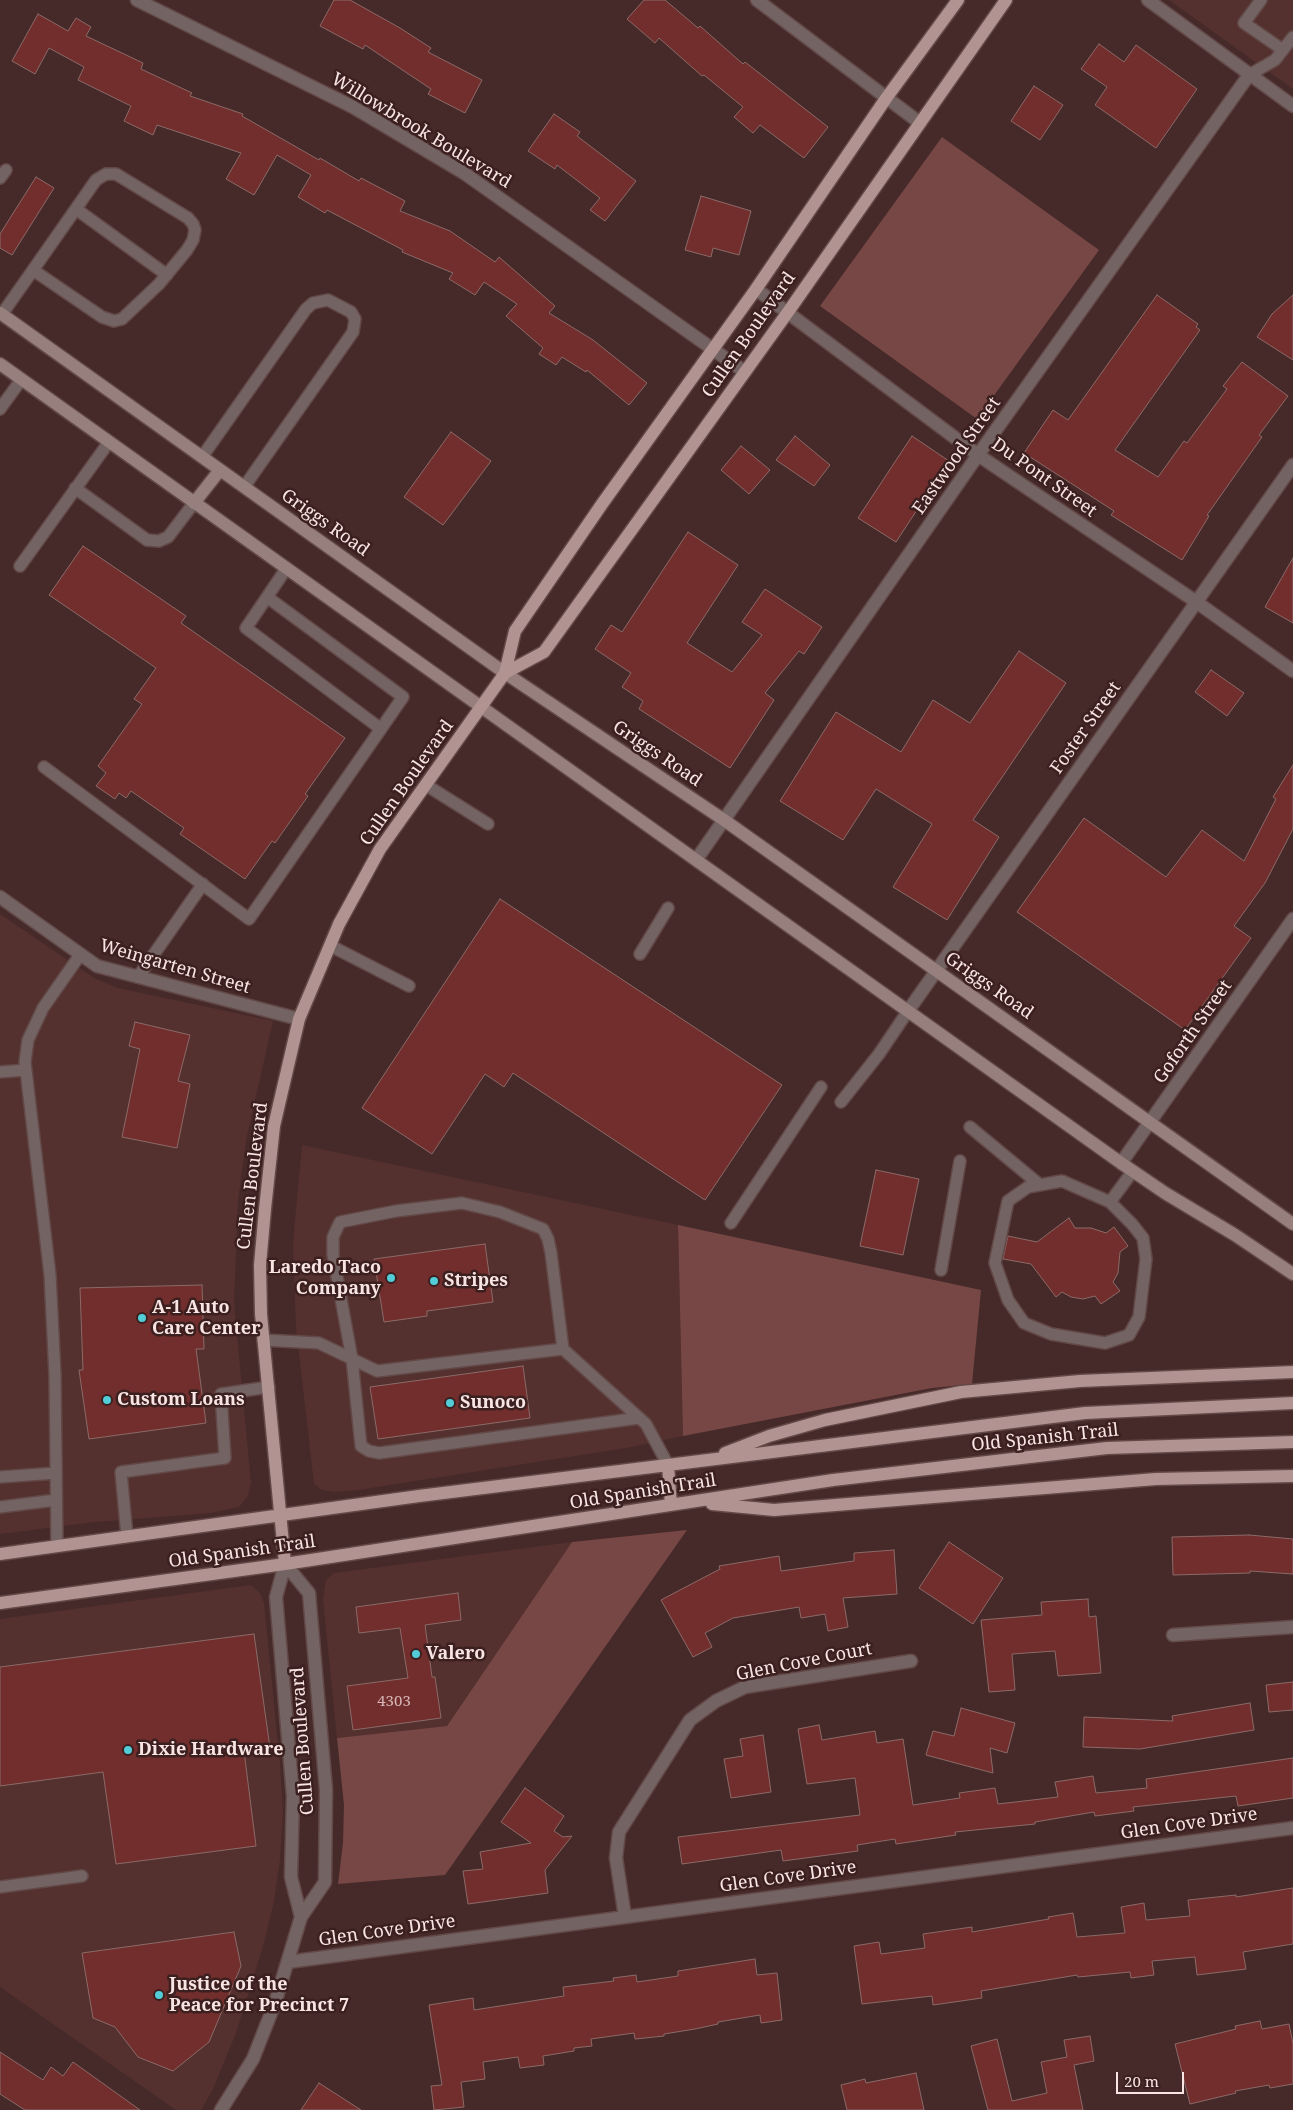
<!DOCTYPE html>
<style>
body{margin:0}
#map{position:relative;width:1293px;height:2110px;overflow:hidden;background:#462a29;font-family:"Noto Serif",serif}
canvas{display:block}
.scale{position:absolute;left:1116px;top:2072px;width:68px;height:22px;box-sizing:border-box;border:2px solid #f7e4e3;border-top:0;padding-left:6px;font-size:15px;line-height:18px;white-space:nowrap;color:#f7e4e3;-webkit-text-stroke:4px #3c201f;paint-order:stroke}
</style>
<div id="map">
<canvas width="1293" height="2110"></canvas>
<div class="scale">20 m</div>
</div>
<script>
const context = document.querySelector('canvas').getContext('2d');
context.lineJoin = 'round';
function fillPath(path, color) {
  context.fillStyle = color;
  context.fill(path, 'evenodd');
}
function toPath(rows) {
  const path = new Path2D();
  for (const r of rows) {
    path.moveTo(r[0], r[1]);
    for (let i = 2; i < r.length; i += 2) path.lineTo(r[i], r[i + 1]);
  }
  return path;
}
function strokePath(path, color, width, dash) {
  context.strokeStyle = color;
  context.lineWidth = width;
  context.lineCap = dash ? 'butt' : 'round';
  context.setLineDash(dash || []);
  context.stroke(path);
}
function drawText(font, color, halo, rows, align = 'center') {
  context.font = font + ' "Noto Serif",serif';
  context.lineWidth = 5;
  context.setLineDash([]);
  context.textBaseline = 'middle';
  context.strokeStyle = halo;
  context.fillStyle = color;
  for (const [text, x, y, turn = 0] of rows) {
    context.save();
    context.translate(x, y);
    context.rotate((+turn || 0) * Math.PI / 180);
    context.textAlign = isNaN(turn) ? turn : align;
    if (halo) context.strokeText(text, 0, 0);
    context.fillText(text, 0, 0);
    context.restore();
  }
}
fillPath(toPath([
 [1169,0,1293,0,1293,89],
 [0,914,94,978,118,988,273,1021,247,1136,238,1200,234,1303,251,1483,248,1496,239,1507,211,1513,95,1522,0,1534],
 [302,1145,678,1225,683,1436,626,1448,358,1490,336,1492,322,1490,314,1484,296,1327,293,1242],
 [572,1542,447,1726,337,1738,323,1600,326,1580,334,1573],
 [251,1585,260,1593,264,1603,280,1764,283,1813,280,1859,274,1901,264,1943,236,2033,213,2089,201,2110,176,2110,0,1987,0,1619]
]), '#54312f');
fillPath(toPath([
 [942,137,1099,250,977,419,820,306],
 [678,1225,981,1290,972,1384,932,1388,683,1436],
 [687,1530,445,1875,338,1884,343,1843,344,1805,337,1738,447,1726,572,1542]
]), '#764745');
const building = toPath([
 [334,0,350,0,400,28,431,48,428,52,482,80,465,113,428,94,431,89,365,45,363,49,320,26,334,0],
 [644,0,665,0,698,28,700,26,743,64,745,62,828,127,804,158,760,125,753,133,734,117,743,107,704,75,702,76,659,38,655,43,627,19,644,0],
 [38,14,68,31,76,18,91,27,86,36,143,63,141,69,192,93,190,96,243,114,242,116,319,160,320,158,359,181,361,178,405,201,400,211,450,231,495,262,499,257,555,306,549,313,593,340,647,383,629,405,587,370,586,372,562,357,556,365,539,354,543,348,506,316,517,304,484,282,475,295,449,279,453,273,402,252,403,250,327,210,325,213,298,197,311,175,277,155,254,195,226,179,241,153,157,125,153,135,124,121,131,106,78,80,84,67,49,48,35,74,12,61,38,14],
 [1099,44,1124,62,1136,45,1197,89,1156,148,1095,105,1107,87,1081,69,1099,44],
 [1034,86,1063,105,1040,140,1011,121,1034,86],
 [554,114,580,132,577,136,636,181,605,221,590,210,600,198,557,165,555,169,528,151,554,114],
 [36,177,54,188,12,255,0,248,0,234,36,177],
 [701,196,751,211,739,255,713,248,711,257,685,250,701,196],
 [1157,295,1198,324,1196,327,1200,330,1115,450,1158,477,1184,441,1187,443,1227,389,1223,386,1242,362,1288,396,1259,435,1262,437,1207,515,1209,516,1182,560,1111,515,1114,511,1024,453,1053,410,1068,420,1157,295],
 [1293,295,1293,360,1257,337,1272,314,1293,295],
 [451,432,491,461,443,525,404,497,451,432],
 [795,436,830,465,814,486,776,460,795,436],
 [912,436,949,461,896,542,858,518,912,436],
 [741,446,770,470,749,494,721,470,741,446],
 [688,532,738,565,687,643,732,672,762,635,742,622,765,589,822,627,804,654,799,651,765,693,774,700,730,768,639,709,643,701,622,687,631,673,595,649,611,625,622,632,688,532],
 [83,546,186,616,181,623,345,738,305,794,308,796,275,843,272,841,245,879,180,834,184,828,131,791,126,798,119,793,115,799,96,786,106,773,98,766,142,704,134,699,156,668,49,595,83,546],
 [1293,558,1293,623,1265,607,1293,558],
 [1019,651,1066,683,973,820,999,837,947,920,893,887,932,824,876,789,843,840,780,801,836,712,901,752,933,700,970,723,1019,651],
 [1211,670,1244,693,1227,716,1195,692,1211,670],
 [1293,765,1293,829,1265,883,1234,926,1251,938,1185,1030,1017,912,1084,818,1166,877,1202,830,1244,861,1276,799,1273,797,1293,765],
 [500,899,782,1085,705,1200,513,1073,504,1087,485,1074,432,1154,362,1108,500,899],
 [135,1022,190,1035,178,1081,190,1084,177,1148,122,1137,140,1049,129,1046,135,1022],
 [876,1170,919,1179,903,1255,860,1246,876,1170],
 [1069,1218,1075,1228,1091,1228,1106,1233,1114,1227,1128,1246,1120,1252,1118,1273,1113,1282,1120,1291,1101,1304,1095,1296,1083,1299,1071,1297,1062,1292,1056,1297,1031,1264,1003,1259,1008,1236,1037,1242,1069,1218],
 [485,1244,493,1302,427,1311,427,1316,384,1322,374,1259,485,1244],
 [202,1285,204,1349,196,1349,206,1423,89,1439,79,1370,83,1370,80,1288,202,1285],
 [523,1366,530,1418,378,1439,370,1387,523,1366],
 [1249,1535,1293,1539,1293,1574,1250,1571,1250,1573,1173,1575,1172,1537,1249,1535],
 [949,1542,1003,1578,973,1624,919,1588,949,1542],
 [894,1550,897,1594,843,1598,848,1627,828,1631,825,1614,801,1618,799,1607,733,1618,705,1633,712,1647,693,1657,661,1600,720,1569,719,1566,779,1556,781,1571,854,1561,854,1553,894,1550],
 [458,1593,461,1620,425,1625,432,1677,435,1677,441,1718,353,1730,347,1686,408,1678,400,1628,359,1633,356,1607,458,1593],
 [1088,1599,1089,1617,1096,1616,1101,1673,1058,1676,1055,1651,1012,1654,1015,1690,989,1692,981,1620,1042,1615,1041,1602,1088,1599],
 [254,1634,270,1748,244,1751,256,1846,116,1864,103,1772,0,1786,0,1667,254,1634],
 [1293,1682,1293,1710,1269,1712,1266,1685,1293,1682],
 [1250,1703,1254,1730,1140,1749,1083,1747,1084,1717,1173,1721,1172,1716,1250,1703],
 [961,1708,1015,1723,1007,1753,990,1748,993,1773,926,1755,933,1731,954,1736,961,1708],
 [819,1725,822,1740,875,1731,877,1743,903,1739,913,1805,960,1798,959,1793,995,1788,998,1804,1058,1797,1055,1782,1093,1776,1096,1793,1147,1788,1146,1779,1293,1758,1293,1798,1238,1806,1236,1796,1133,1807,1134,1811,1095,1816,1094,1812,1035,1822,1035,1824,955,1832,956,1835,896,1844,895,1839,857,1845,858,1851,783,1861,781,1850,682,1864,678,1837,860,1815,855,1778,807,1784,798,1729,819,1725],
 [763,1735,771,1792,731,1798,724,1759,743,1756,740,1739,763,1735],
 [525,1788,564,1816,554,1831,563,1837,572,1836,545,1870,548,1893,468,1904,463,1871,483,1869,480,1852,531,1843,501,1822,525,1788],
 [1293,1888,1293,1944,1243,1952,1246,1969,1197,1975,1195,1957,1152,1961,1154,1975,1131,1978,1130,1972,1078,1977,1077,1975,981,1991,982,1998,933,2005,932,1996,862,2004,854,1946,879,1942,881,1954,925,1948,923,1934,972,1927,972,1932,1049,1919,1048,1917,1073,1913,1077,1937,1125,1933,1121,1907,1144,1903,1146,1920,1190,1916,1188,1900,1236,1895,1236,1897,1293,1888],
 [234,1932,241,1966,209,2042,173,2071,138,2057,115,2027,93,2018,82,1953,234,1932],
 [755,1959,757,1975,777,1973,782,2020,761,2023,760,2015,718,2022,718,2024,695,2029,664,2034,664,2036,635,2039,634,2033,591,2039,592,2046,574,2048,574,2051,543,2056,544,2065,520,2068,518,2057,483,2062,485,2079,461,2082,464,2107,434,2110,431,2086,442,2085,429,2005,473,1998,474,2010,564,1996,563,1987,614,1981,613,1978,636,1975,637,1982,678,1976,678,1971,755,1959],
 [1260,2021,1262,2029,1289,2024,1293,2044,1293,2084,1270,2088,1269,2085,1235,2091,1236,2093,1190,2104,1175,2044,1236,2029,1235,2026,1260,2021],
 [1090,2036,1094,2061,1074,2065,1083,2110,988,2110,971,2046,997,2039,1012,2101,1047,2093,1041,2062,1067,2057,1064,2040,1090,2036],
 [0,2052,43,2080,51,2067,63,2076,73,2062,140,2110,25,2110,0,2094,0,2052],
 [916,2073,924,2110,847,2110,841,2085,865,2079,866,2083,916,2073],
 [319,2083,361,2110,301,2110,319,2083]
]);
fillPath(building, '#712e2d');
strokePath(building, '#8b6a68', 1);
const service = toPath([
 [1261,0,1244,23,1283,50],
 [1249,75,1275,60,1293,37],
 [0,178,6,170],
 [76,209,167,275],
 [2,314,33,270,96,180,106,174,116,174,188,218,193,224,195,230,193,240,187,250,159,284,122,319,114,321,102,317,33,270],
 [0,409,21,380],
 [202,457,306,309,313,303,328,300,351,312,355,319,353,332,244,487],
 [75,488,147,540,159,541,168,537,194,503],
 [20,566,109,442],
 [286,569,246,628,381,729],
 [44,767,249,919,403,697,267,597],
 [426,785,488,824],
 [331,946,409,986],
 [640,954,668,908],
 [138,977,203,884],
 [0,1072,26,1070],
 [841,1102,879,1054,908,1011],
 [970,1127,1040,1185],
 [1110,1202,1132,1224,1143,1238,1146,1259,1139,1317,1129,1335,1105,1343,1051,1334,1024,1323,1008,1300,995,1263,1008,1201,1028,1187,1062,1181,1110,1202,1133,1171],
 [731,1223,821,1087],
 [941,1270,960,1161],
 [263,1340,319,1343,377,1371,563,1349,646,1424,668,1465],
 [563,1349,551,1253,548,1239,543,1229,500,1212,462,1203,396,1211,340,1222,333,1237,333,1255,352,1359,361,1446,369,1451,379,1453,639,1418],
 [0,1477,56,1473],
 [0,1507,56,1500],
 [127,1536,121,1472,225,1458,221,1394,269,1387],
 [57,1546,55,1375,50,1275,25,1062,28,1040,43,1008,80,955],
 [0,1887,82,1876]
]);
const minor = toPath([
 [137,0,353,107,464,173,745,372],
 [757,0,920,123],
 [1148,0,1293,106],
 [756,289,978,455,1195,601,1293,671],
 [696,860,978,455,1249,75],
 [0,897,97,966,299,1019],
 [908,1011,1293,465],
 [1121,1163,1293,919],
 [1173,1635,1293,1627],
 [625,1917,616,1858,619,1832,690,1720,716,1701,745,1687,911,1661],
 [288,1962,1293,1828]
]);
const tertiary = toPath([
 [285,1564,276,1597,293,1796,291,1877,301,1917],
 [221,2110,253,2059,275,2003,301,1917,325,1882,326,1790,309,1593,285,1564]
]);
const secondary = toPath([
 [0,313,505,673,724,820,1293,1224],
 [0,364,1121,1163,1165,1193,1235,1235,1293,1274],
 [194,503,220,470]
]);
const primary = toPath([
 [505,673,544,652,788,312,1006,0],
 [725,1453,769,1436,825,1420,961,1392,1080,1381,1293,1372],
 [668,1465,671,1505],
 [712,1504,774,1510,1156,1479,1293,1476],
 [0,1554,419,1496,1085,1413,1293,1403],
 [285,1564,261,1314,260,1265,265,1209,274,1126,299,1019,339,924,380,849,505,673,515,631,602,504,756,289,887,97,958,0],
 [0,1603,285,1564,833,1480,1107,1448,1293,1442]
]);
strokePath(service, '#624847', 14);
strokePath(minor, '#624847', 15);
strokePath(tertiary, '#624847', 15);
strokePath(secondary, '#624847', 15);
strokePath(primary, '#624847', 15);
strokePath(service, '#736463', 11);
strokePath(minor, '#736463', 12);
strokePath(tertiary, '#736463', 12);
strokePath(secondary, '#967f7d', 12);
strokePath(primary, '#b19391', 12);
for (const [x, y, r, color] of [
 [391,1278,5,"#52ccd6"],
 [434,1281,5,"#52ccd6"],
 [142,1318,5,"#52ccd6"],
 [107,1400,5,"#52ccd6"],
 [450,1403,5,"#52ccd6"],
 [416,1654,5,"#52ccd6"],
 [128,1750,5,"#52ccd6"],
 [159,1995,5,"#52ccd6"]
]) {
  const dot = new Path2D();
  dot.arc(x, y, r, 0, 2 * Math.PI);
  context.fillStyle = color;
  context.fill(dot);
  strokePath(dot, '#3c201f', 2);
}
drawText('15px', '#d6b6b6', null, [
 ["4303",394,1702]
]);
drawText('18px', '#f7e4e3', '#3c201f', [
 ["Willowbrook Boulevard",421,131,31],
 ["Cullen Boulevard",749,335,-55],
 ["Eastwood Street",957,456,-55],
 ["Du Pont Street",1044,478,35],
 ["Griggs Road",325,523,35],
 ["Foster Street",1086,728,-55],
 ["Griggs Road",657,754,34],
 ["Cullen Boulevard",407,783,-55],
 ["Weingarten Street",175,967,16],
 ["Griggs Road",989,986,35],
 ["Goforth Street",1193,1032,-55],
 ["Cullen Boulevard",253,1176,-83],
 ["Old Spanish Trail",1045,1438,-6],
 ["Old Spanish Trail",643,1492,-9],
 ["Old Spanish Trail",242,1552,-8],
 ["Glen Cove Court",804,1662,-11],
 ["Cullen Boulevard",303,1741,-94],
 ["Glen Cove Drive",1189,1824,-8],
 ["Glen Cove Drive",788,1877,-8],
 ["Glen Cove Drive",387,1931,-8]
]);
drawText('bold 18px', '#f7e4e3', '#3c201f', [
 ["Laredo Taco",381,1268,"right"],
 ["Company",381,1289,"right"],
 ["Stripes",444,1281],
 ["A-1 Auto",152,1308],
 ["Care Center",152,1329],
 ["Custom Loans",117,1400],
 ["Sunoco",460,1403],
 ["Valero",426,1654],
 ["Dixie Hardware",138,1750],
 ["Justice of the",169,1985],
 ["Peace for Precinct 7",169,2006]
], 'left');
</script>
